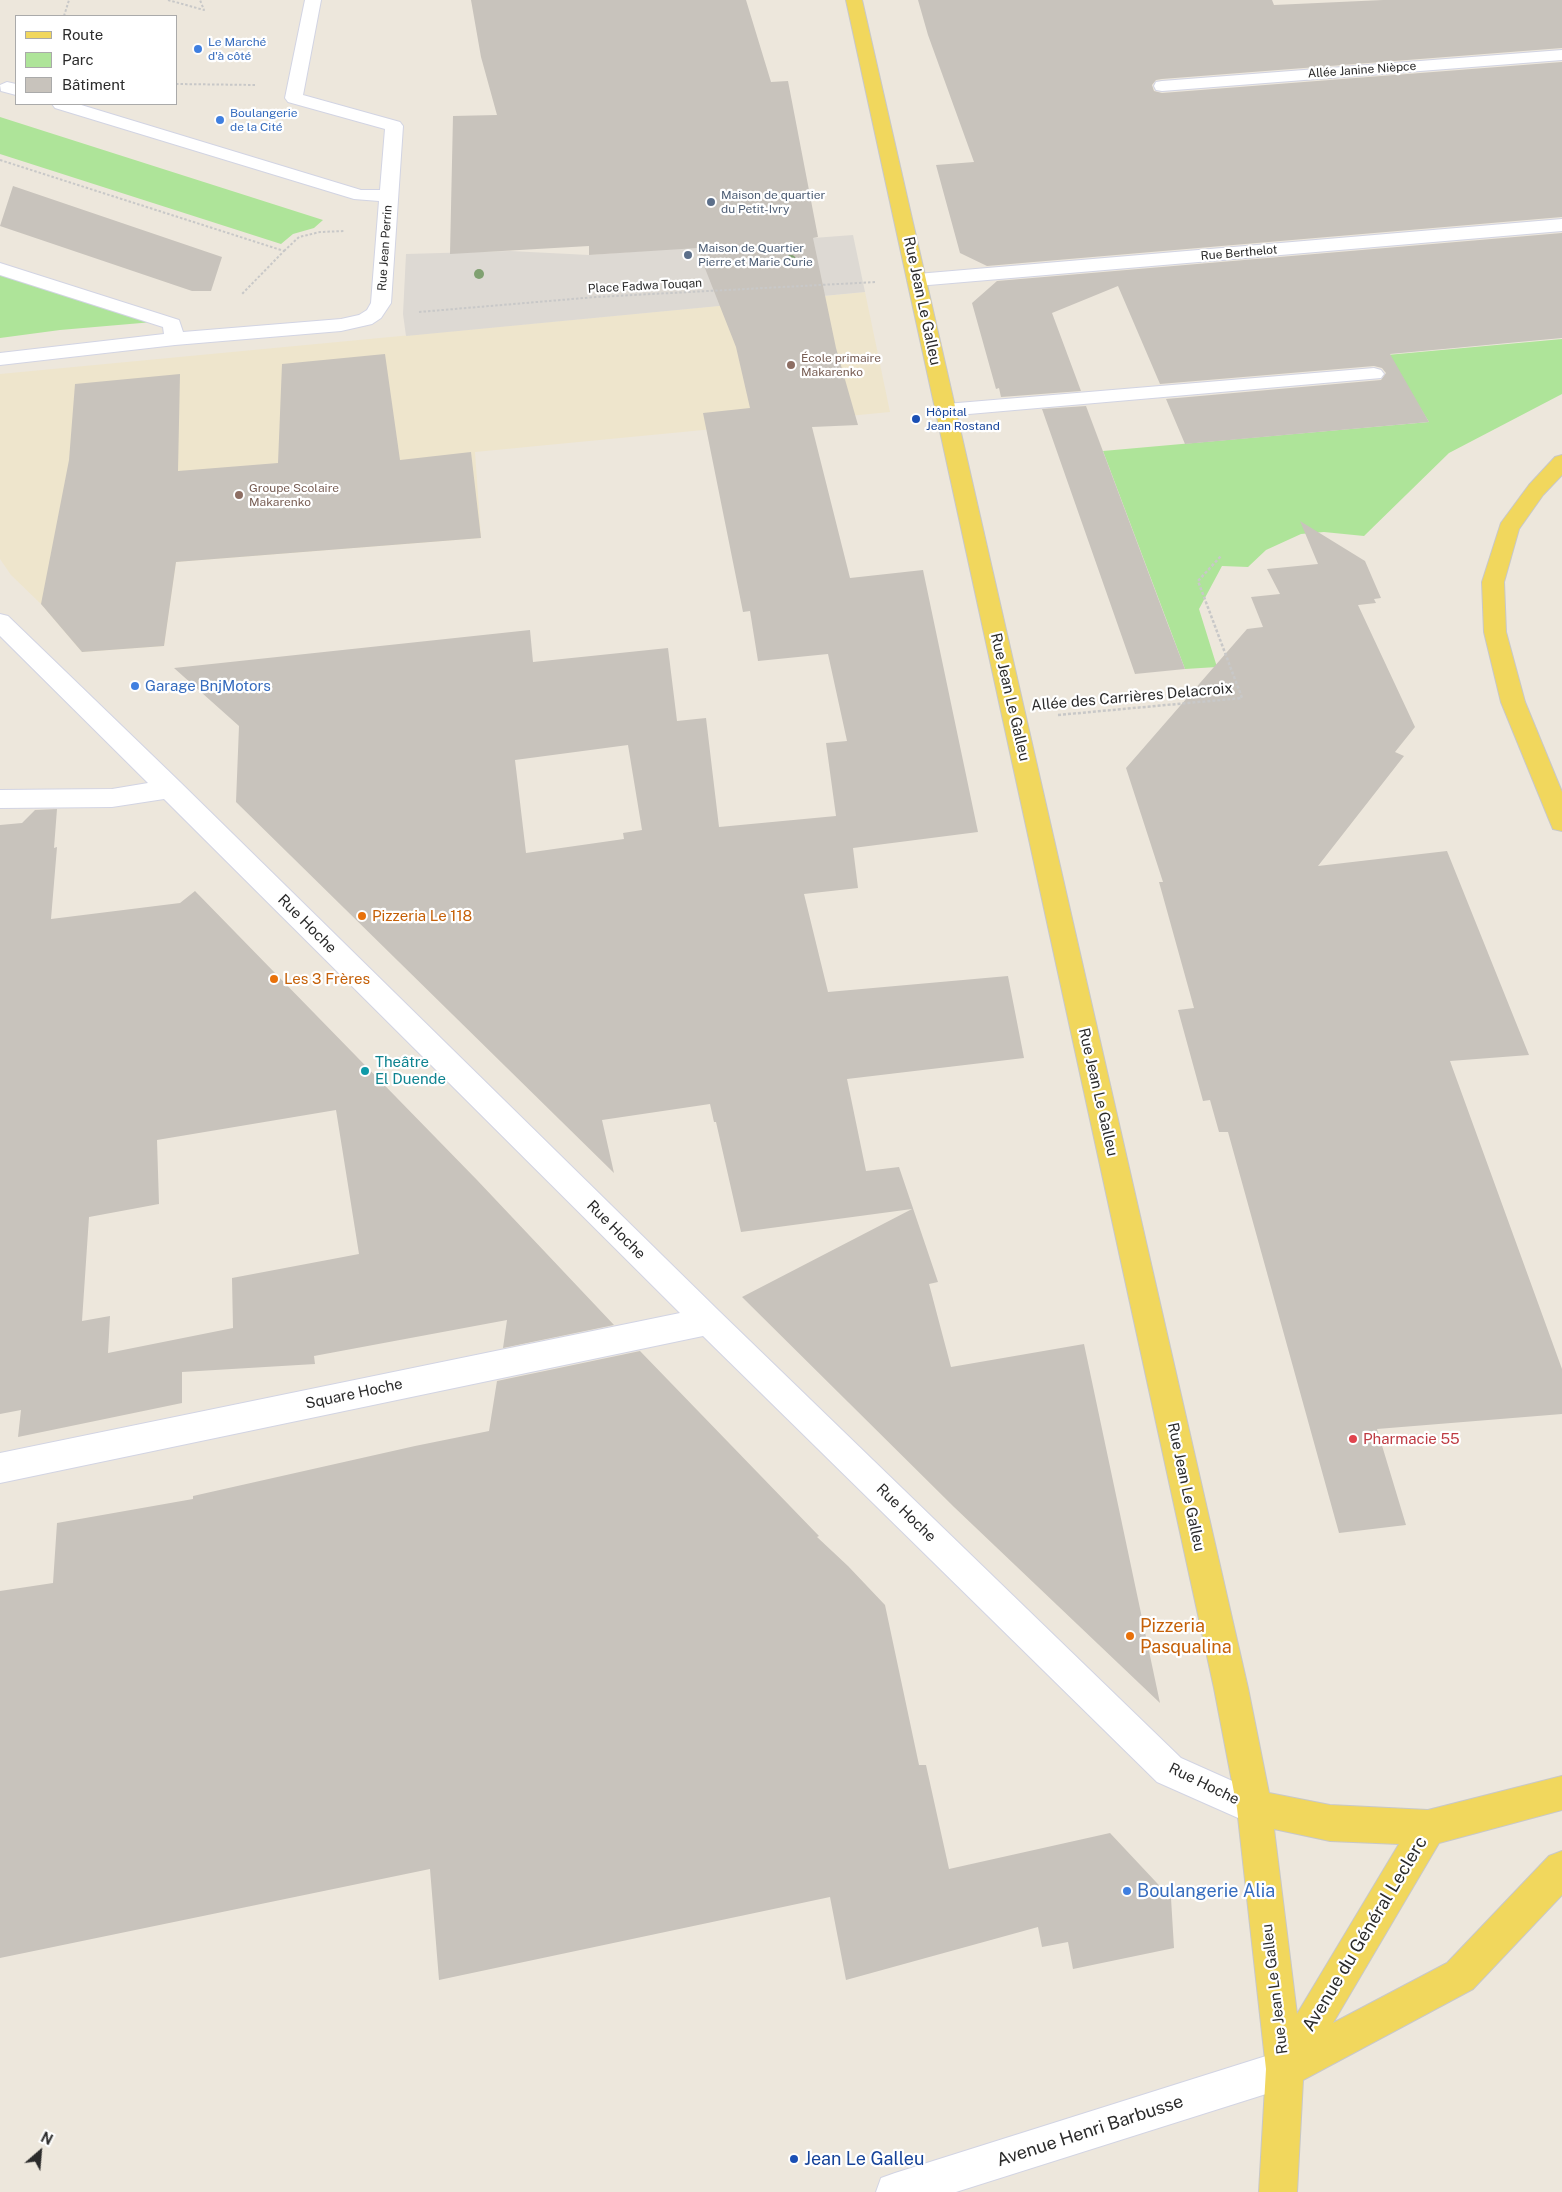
<!DOCTYPE html>
<meta charset="utf-8">
<style>
body{margin:0}
#map{position:relative;width:1562px;height:2192px;overflow:hidden;background:#ede7dc;font-family:"Public Sans",sans-serif}
canvas{display:block}
.legend{position:absolute;left:15px;top:15px;width:162px;height:90px;box-sizing:border-box;background:#fff;border:1px solid #aaa;margin:0;padding:6px 9px;list-style:none;font-size:15px;color:#2b2b2b}
.legend li{display:flex;align-items:center;gap:10px;height:25px}
.legend b{width:25px;border:1px solid #aaa}
.north{position:absolute;left:15px;top:2127px;width:50px;height:50px;-webkit-text-stroke:4px #fff;paint-order:stroke;rotate:27deg;font-size:14px;font-weight:700;line-height:20px;text-align:center;color:#2b2b2b}
.north::after{content:'';display:block;margin:auto;width:18px;height:22px;background:#2b2b2b;clip-path:polygon(50% 0,100% 100%,50% 72%,0 100%)}
</style>
<div id="map">
<canvas width="1562" height="2192"></canvas>
<ul class="legend">
<li><b style="height:6px;background:#f1d75d"></b>Route</li>
<li><b style="height:14px;background:#aee499"></b>Parc</li>
<li><b style="height:14px;background:#c8c3bc"></b>Bâtiment</li>
</ul>
<div class="north">N</div>
</div>
<script>
const context = document.querySelector('canvas').getContext('2d');
context.lineJoin = 'round';
function fillPath(path, color) {
  context.fillStyle = color;
  context.fill(path, 'evenodd');
}
function toPath(rows) {
  const path = new Path2D();
  for (const r of rows) {
    path.moveTo(r[0], r[1]);
    for (let i = 2; i < r.length; i += 2) path.lineTo(r[i], r[i + 1]);
  }
  return path;
}
function strokePath(path, color, width, dash) {
  context.strokeStyle = color;
  context.lineWidth = width;
  context.lineCap = dash ? 'butt' : 'round';
  context.setLineDash(dash || []);
  context.stroke(path);
}
function drawText(font, color, halo, rows, align = 'center') {
  context.font = font + ' "Public Sans",sans-serif';
  context.lineWidth = 4.5;
  context.setLineDash([]);
  context.textBaseline = 'middle';
  context.strokeStyle = halo;
  context.fillStyle = color;
  for (const [text, x, y, turn = 0] of rows) {
    context.save();
    context.translate(x, y);
    context.rotate((+turn || 0) * Math.PI / 180);
    context.textAlign = isNaN(turn) ? turn : align;
    if (halo) context.strokeText(text, 0, 0);
    context.fillText(text, 0, 0);
    context.restore();
  }
}
fillPath(toPath([
 [865,292,890,412,475,452,481,538,176,562,164,646,82,652,41,604,11,575,0,559,0,374]
]), '#eee5cc');
fillPath(toPath([
 [0,117,323,220,314,228,293,234,281,244,0,154],
 [0,272,153,322,60,330,0,338],
 [1562,339,1562,394,1449,453,1364,536,1324,532,1301,534,1266,550,1248,567,1222,566,1199,609,1217,667,1185,669,1103,451,1429,422,1387,355]
]), '#aee499');
fillPath(toPath([
 [853,235,865,292,406,336,403,314,406,254,510,251,589,255]
]), '#ddd9d3');
fillPath(toPath([
 [471,0,746,0,771,82,788,81,818,237,813,238,836,348,858,425,812,427,850,578,923,570,978,832,853,848,858,888,804,894,828,992,1008,976,1024,1058,847,1079,866,1171,899,1167,938,1282,929,1284,951,1367,1084,1344,1160,1703,954,1507,742,1297,912,1209,741,1232,716,1122,714,1122,710,1104,602,1120,614,1173,236,802,239,726,174,668,530,630,533,662,668,648,677,721,706,718,719,827,836,816,826,743,847,741,828,654,758,661,750,611,743,612,703,413,750,408,736,347,697,248,589,255,589,246,450,254,453,116,497,115,481,57],
 [628,745,642,830,623,833,624,839,526,853,515,760],
 [918,0,1272,0,1274,5,1383,0,1562,0,1562,48,1162,79,1156,80,1152,85,1154,91,1162,93,1562,62,1562,217,987,266,960,253,936,165,974,162,928,35],
 [13,186,222,257,211,291,192,291,0,226],
 [1562,233,1562,338,1390,354,1429,422,1185,444,1166,399,1381,380,1386,373,1382,368,1374,366,1160,384,1118,286,1052,313,1081,391,1001,397,999,388,996,389,972,303,997,281],
 [385,354,400,460,471,452,481,538,176,562,164,646,82,652,41,604,69,460,75,384,180,374,178,471,278,463,282,364],
 [1086,406,1167,622,1185,669,1135,674,1042,409],
 [1300,521,1365,561,1381,598,1374,599,1376,603,1358,605,1415,727,1395,752,1404,756,1318,866,1447,851,1529,1055,1450,1061,1562,1369,1562,1414,1377,1429,1406,1525,1339,1533,1228,1132,1219,1132,1210,1100,1203,1101,1178,1010,1194,1008,1159,882,1163,882,1126,768,1247,629,1263,627,1251,597,1280,594,1267,569,1318,564],
 [57,809,54,848,57,847,51,919,180,903,195,891,477,1180,614,1325,503,1348,507,1320,314,1356,315,1364,182,1372,182,1403,18,1437,21,1410,0,1414,0,825,22,823,35,810],
 [336,1110,359,1254,232,1278,233,1328,108,1353,110,1316,82,1321,89,1217,159,1204,157,1140],
 [640,1351,819,1536,817,1537,848,1566,885,1605,919,1765,926,1765,949,1869,1110,1833,1171,1898,1174,1948,1073,1969,1068,1942,1042,1947,1038,1927,846,1980,830,1897,439,1980,430,1869,0,1958,0,1591,53,1583,57,1523,193,1499,193,1496,415,1446,489,1431,497,1381]
]), '#c8c3bc');
const minor = toPath([
 [305,0,321,0,303,95,400,122,403,126,391,303,381,318,372,324,341,331,175,345,0,365,0,353,164,334,163,327,0,275,0,263,179,320,183,332,341,319,359,315,367,310,371,303,379,201,354,199,55,108,52,104,78,104,361,190,380,190,385,129,288,102,285,98,305,0],
 [1562,50,1562,60,1162,91,1156,90,1154,86,1156,82,1162,81,1562,50],
 [7,82,16,84,16,95,1,91,0,85,7,82],
 [1562,219,1562,231,917,286,910,284,907,280,910,276,917,274,1562,219],
 [1374,368,1381,370,1384,374,1381,378,946,416,939,415,936,410,939,405,946,404,1374,368],
 [0,614,8,616,180,782,719,1311,1181,1758,1266,1796,1271,1808,1266,1820,1254,1825,1157,1782,703,1336,0,1483,0,1453,680,1313,164,799,112,807,0,808,0,790,112,789,148,783,0,636,0,614],
 [1285,2050,1298,2056,1304,2069,1298,2082,1285,2088,956,2192,876,2192,881,2178,895,2173,1285,2050]
]);
const major = toPath([
 [846,0,862,0,1248,1688,1269,1793,1330,1805,1428,1810,1562,1776,1562,1810,1439,1843,1333,2023,1447,1963,1549,1856,1562,1851,1562,1895,1473,1989,1303,2080,1297,2192,1259,2192,1266,2069,1237,1808,1214,1688,846,0],
 [1274,1829,1330,1841,1399,1844,1297,2014,1274,1829],
 [1562,455,1562,475,1543,495,1519,529,1504,582,1506,632,1525,702,1562,792,1562,831,1553,829,1550,822,1501,702,1484,632,1482,582,1501,523,1529,485,1555,457,1562,455]
]);
strokePath(minor, '#d2d4e3', 2);
strokePath(major, '#c8c8c8', 2);
strokePath(toPath([
 [168,0,204,10,200,0],
 [64,16,69,0],
 [176,84,256,85],
 [0,160,284,251,241,295],
 [284,251,299,237,320,232,345,231],
 [419,312,596,297,876,282]
]), '#c8c8c8', 2, [2.5, 2]);
strokePath(toPath([
 [1058,715,1242,698,1198,581,1221,556]
]), '#c8c8c8', 2.5, [3, 2]);
fillPath(minor, '#fff');
fillPath(major, '#f1d75d');
context.fillStyle = '#80a171';
for (const [x, y] of [
 [791,260],
 [479,274]
]) {
  context.beginPath();
  context.arc(x, y, 5, 0, 2 * Math.PI);
  context.fill();
}
for (const [x, y, r, color] of [
 [198,49,5,"#3f7fe0"],
 [220,120,5,"#3f7fe0"],
 [711,202,5,"#5c6f8a"],
 [688,255,5,"#5c6f8a"],
 [791,365,5,"#8d6e63"],
 [916,419,5,"#1a4fb4"],
 [239,495,5,"#8d6e63"],
 [135,686,5,"#3f7fe0"],
 [362,916,5,"#e8710a"],
 [274,979,5,"#e8710a"],
 [365,1071,5,"#0f9aa8"],
 [1353,1439,5,"#e0444e"],
 [1130,1636,5,"#e8710a"],
 [1127,1891,5,"#3f7fe0"],
 [794,2159,5,"#1a4fb4"]
]) {
  const dot = new Path2D();
  dot.arc(x, y, r, 0, 2 * Math.PI);
  context.fillStyle = color;
  context.fill(dot);
  strokePath(dot, '#fff', 2);
}
drawText('12px', '#366cbe', '#fff', [
 ["Le Marché",208,42],
 ["d'à côté",208,56],
 ["Boulangerie",230,113],
 ["de la Cité",230,127]
], 'left');
drawText('12px', '#2b2b2b', '#fff', [
 ["Allée Janine Nièpce",1362,70,-4],
 ["Rue Jean Perrin",385,248,-86],
 ["Rue Berthelot",1239,253,-5],
 ["Place Fadwa Touqan",645,286,-3]
]);
drawText('12px', '#4e5e75', '#fff', [
 ["Maison de quartier",721,195],
 ["du Petit-Ivry",721,209],
 ["Maison de Quartier",698,248],
 ["Pierre et Marie Curie",698,262]
], 'left');
drawText('12px', '#785e54', '#fff', [
 ["École primaire",801,358],
 ["Makarenko",801,372],
 ["Groupe Scolaire",249,488],
 ["Makarenko",249,502]
], 'left');
drawText('12px', '#164399', '#fff', [
 ["Hôpital",926,412],
 ["Jean Rostand",926,426]
], 'left');
drawText('15px', '#2b2b2b', '#fff', [
 ["Rue Jean Le Galleu",922,301,78],
 ["Rue Jean Le Galleu",1010,697,77],
 ["Allée des Carrières Delacroix",1132,697,-5],
 ["Rue Hoche",307,924,45],
 ["Rue Jean Le Galleu",1098,1092,77],
 ["Rue Hoche",616,1230,45],
 ["Square Hoche",354,1394,-12],
 ["Rue Jean Le Galleu",1186,1487,78],
 ["Rue Hoche",906,1513,44],
 ["Rue Hoche",1204,1784,26],
 ["Rue Jean Le Galleu",1275,1989,-97]
]);
drawText('15px', '#366cbe', '#fff', [
 ["Garage BnjMotors",145,686]
], 'left');
drawText('15px', '#c56008', '#fff', [
 ["Pizzeria Le 118",372,916],
 ["Les 3 Frères",284,979]
], 'left');
drawText('15px', '#0d838f', '#fff', [
 ["Theâtre",375,1062],
 ["El Duende",375,1079]
], 'left');
drawText('15px', '#be3a42', '#fff', [
 ["Pharmacie 55",1363,1439]
], 'left');
drawText('18px', '#c56008', '#fff', [
 ["Pizzeria",1140,1626],
 ["Pasqualina",1140,1647]
], 'left');
drawText('18px', '#366cbe', '#fff', [
 ["Boulangerie Alia",1137,1891]
], 'left');
drawText('18px', '#2b2b2b', '#fff', [
 ["Avenue du Général Leclerc",1365,1934,-59],
 ["Avenue Henri Barbusse",1090,2131,-18]
]);
drawText('18px', '#164399', '#fff', [
 ["Jean Le Galleu",804,2159]
], 'left');
</script>
